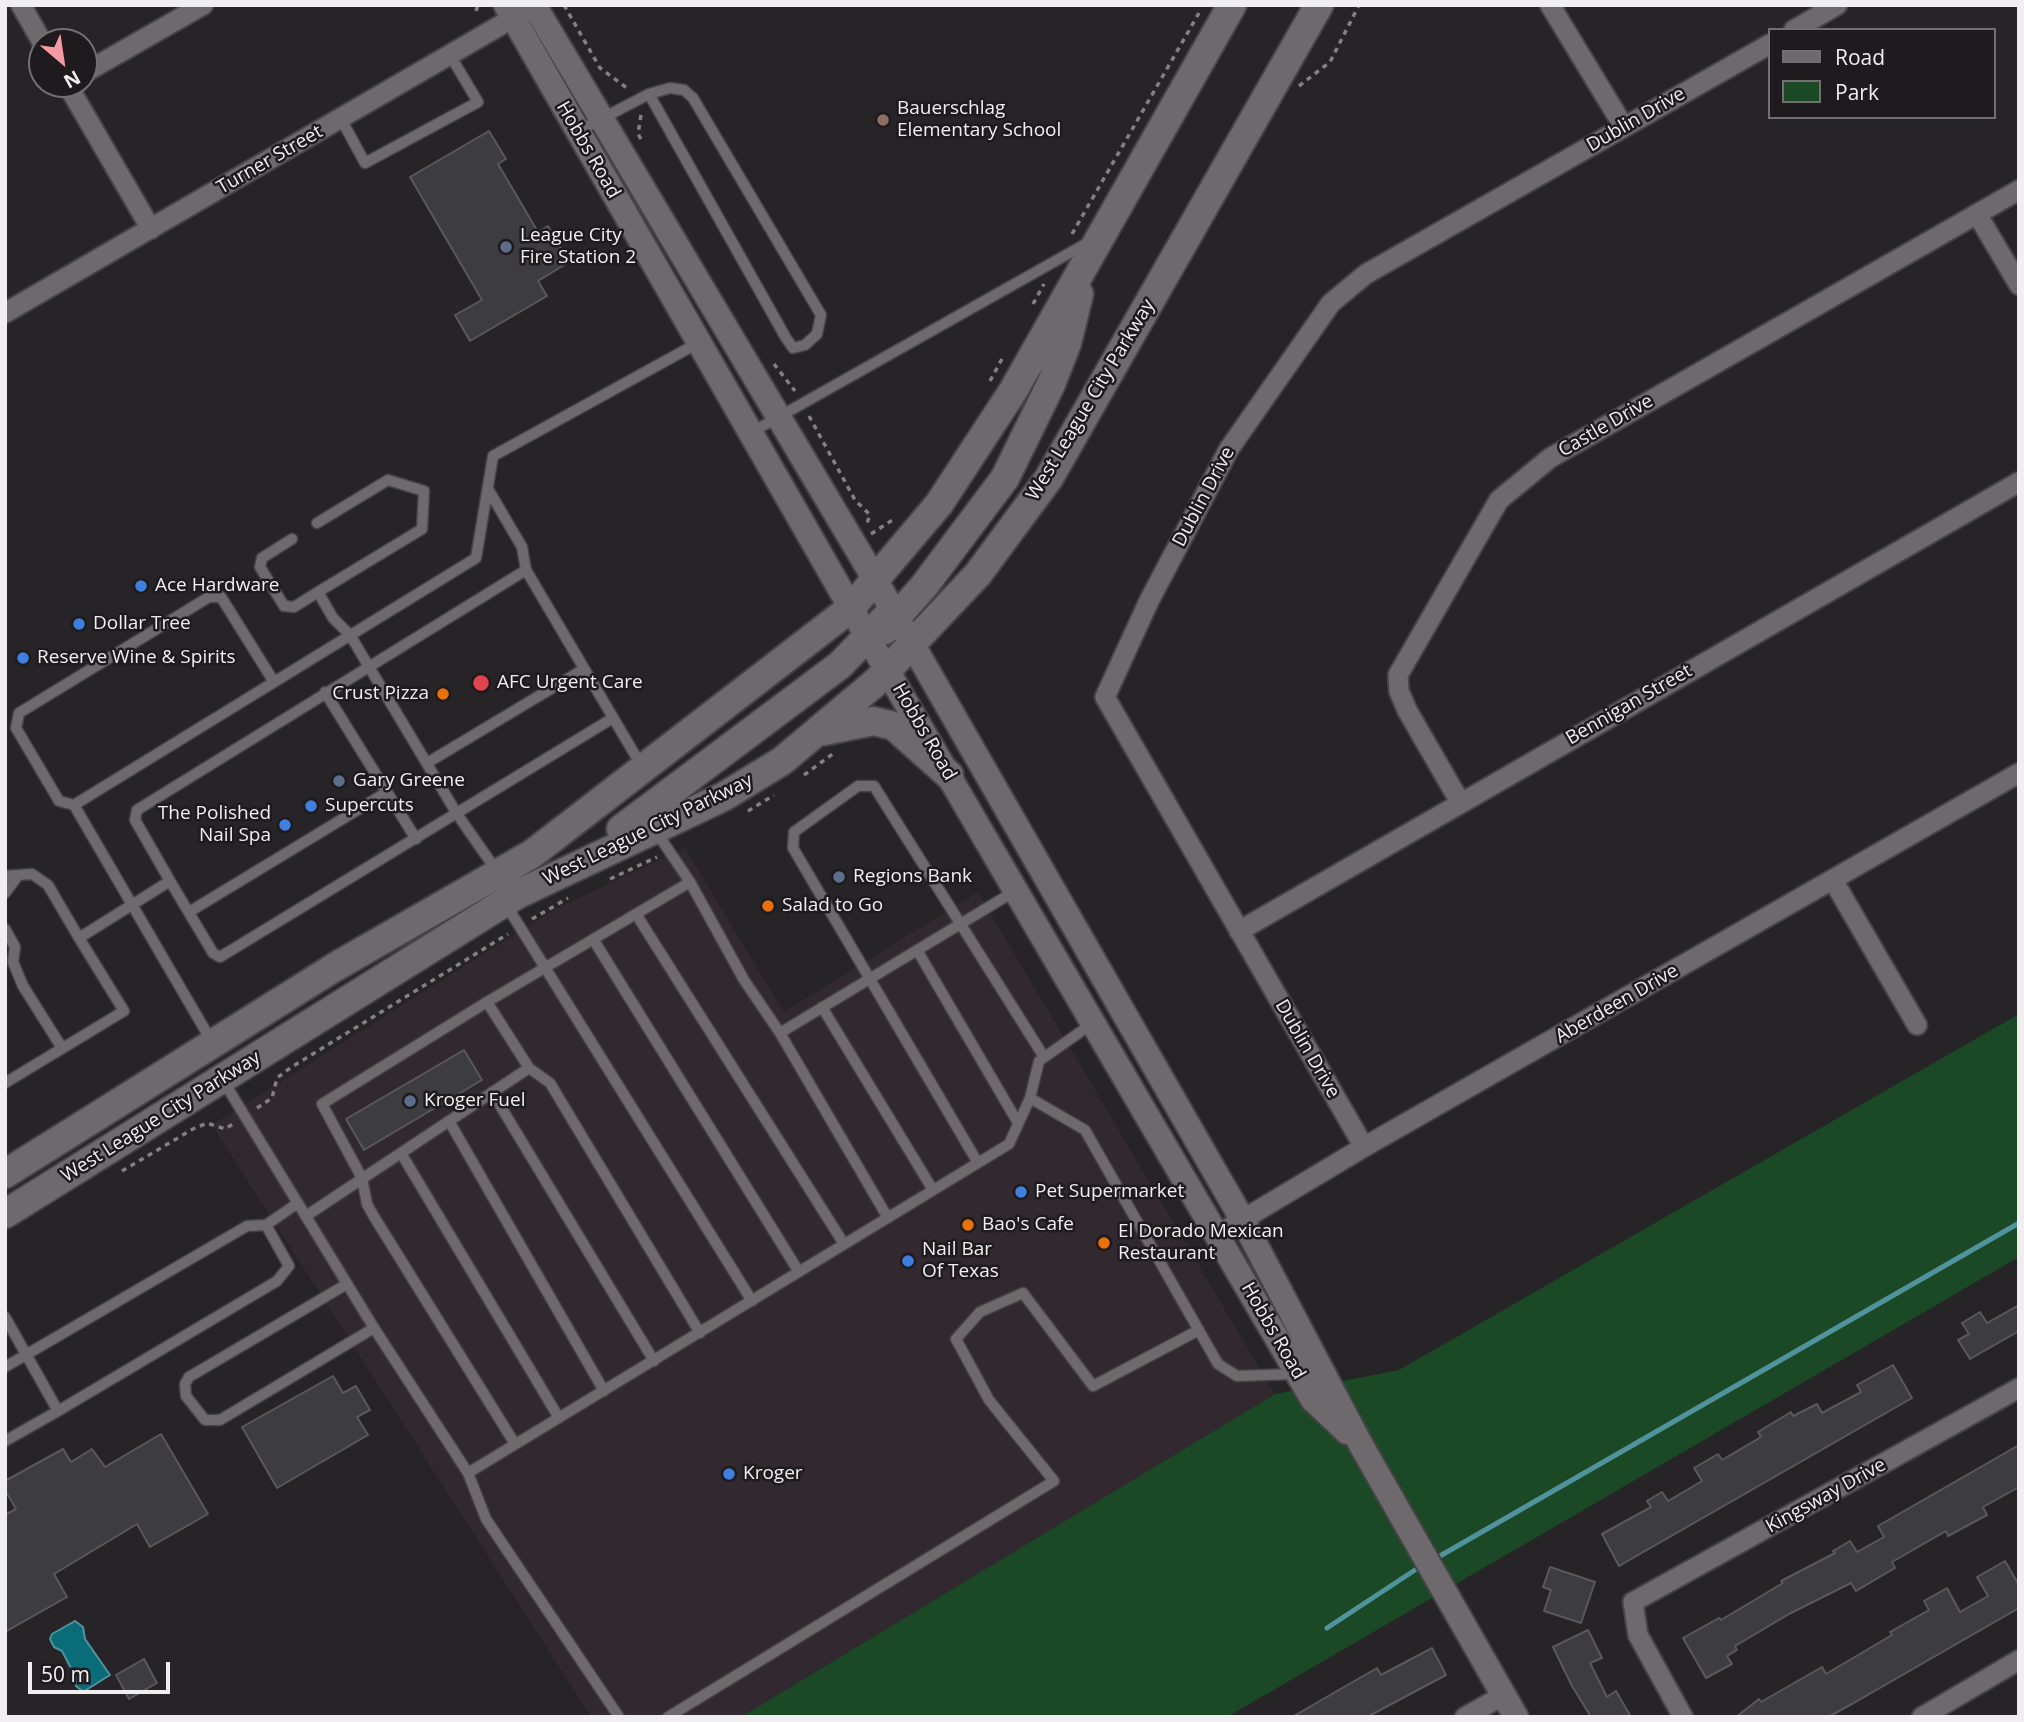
<!DOCTYPE html>
<style>
body{margin:0}
#map{position:relative;width:2024px;height:1722px;overflow:hidden;background:#272427;font-family:"Open Sans",sans-serif}
canvas{display:block}
.frame{position:absolute;inset:0;border:7px solid #f0eef0;pointer-events:none}
.legend{position:absolute;left:1768px;top:28px;width:228px;height:91px;box-sizing:border-box;background:#1e1a1d;border:2px solid #726f71;margin:0;padding:9px 12px;list-style:none;font-size:21px;color:#f0eef0}
.legend li{display:flex;align-items:center;gap:14px;height:35px}
.legend b{width:35px;border:2px solid #726f71}
.north{position:absolute;left:28px;top:28px;width:70px;height:70px;box-sizing:border-box;background:#1e1a1d;border:2px solid #726f71;border-radius:50%;rotate:151deg;font-size:19px;font-weight:700;line-height:28px;text-align:center;color:#f0eef0}
.north::after{content:'';display:block;margin:auto;width:24px;height:32px;background:#f49aa2;clip-path:polygon(50% 0,100% 100%,50% 72%,0 100%)}
.scale{position:absolute;left:28px;top:1662px;width:142px;height:32px;box-sizing:border-box;border:4px solid #f0eef0;border-top:0;padding-left:9px;font-size:21px;line-height:24px;white-space:nowrap;color:#f0eef0;-webkit-text-stroke:5px #1e1a1d;paint-order:stroke}
</style>
<div id="map">
<canvas width="2024" height="1722"></canvas>
<div class="frame"></div>
<ul class="legend">
<li><b style="height:9px;background:#6e696d"></b>Road</li>
<li><b style="height:19px;background:#1b4926"></b>Park</li>
</ul>
<div class="north">N</div>
<div class="scale">50 m</div>
</div>
<script>
const context = document.querySelector('canvas').getContext('2d');
context.lineJoin = 'round';
function fillPath(path, color) {
  context.fillStyle = color;
  context.fill(path, 'evenodd');
}
function toPath(rows) {
  const path = new Path2D();
  for (const r of rows) {
    path.moveTo(r[0], r[1]);
    for (let i = 2; i < r.length; i += 2) path.lineTo(r[i], r[i + 1]);
  }
  return path;
}
function strokePath(path, color, width, dash) {
  context.strokeStyle = color;
  context.lineWidth = width;
  context.lineCap = dash ? 'butt' : 'round';
  context.setLineDash(dash || []);
  context.stroke(path);
}
function drawText(font, color, halo, rows, align = 'center') {
  context.font = font + ' "Open Sans",sans-serif';
  context.lineWidth = 5;
  context.setLineDash([]);
  context.textBaseline = 'middle';
  context.strokeStyle = halo;
  context.fillStyle = color;
  for (const [text, x, y, turn = 0] of rows) {
    context.save();
    context.translate(x, y);
    context.rotate((+turn || 0) * Math.PI / 180);
    context.textAlign = isNaN(turn) ? turn : align;
    if (halo) context.strokeText(text, 0, 0);
    context.fillText(text, 0, 0);
    context.restore();
  }
}
fillPath(toPath([
 [685,848,784,1012,978,892,1275,1394,741,1717,591,1717,212,1125,555,909]
]), '#312830');
fillPath(toPath([
 [2019,1014,2019,1257,1227,1717,741,1717,1275,1394,1399,1370]
]), '#1b4926');
const water = toPath([
 [75,1621,83,1627,85,1639,110,1675,83,1692,76,1686,76,1678,62,1651,54,1647,50,1639,52,1634,75,1621]
]);
fillPath(water, '#0b6c79');
strokePath(water, '#50939d', 2);
strokePath(toPath([
 [1433,1560,2019,1223],
 [1327,1628,1421,1566]
]), '#50939d', 5);
const building = toPath([
 [489,131,506,159,498,164,538,232,548,226,569,262,538,281,547,296,470,341,455,315,482,300,410,177,489,131],
 [464,1050,482,1080,364,1150,346,1119,464,1050],
 [2019,1305,2019,1331,1970,1359,1958,1340,1969,1334,1962,1323,1980,1312,1987,1323,2019,1305],
 [1893,1365,1912,1398,1619,1566,1602,1534,1651,1507,1647,1501,1662,1492,1668,1501,1702,1481,1694,1468,1718,1454,1722,1460,1761,1437,1758,1432,1791,1412,1793,1416,1817,1404,1822,1413,1861,1392,1857,1385,1893,1365],
 [333,1376,343,1393,356,1386,370,1410,357,1417,368,1435,277,1488,242,1427,333,1376],
 [161,1434,208,1514,150,1547,137,1524,54,1574,67,1597,5,1632,5,1515,16,1509,5,1490,5,1481,63,1449,71,1462,92,1449,105,1467,161,1434],
 [2019,1445,2019,1487,1983,1507,1987,1515,1948,1536,1946,1531,1892,1562,1895,1568,1856,1591,1851,1583,1789,1614,1735,1646,1737,1650,1727,1656,1732,1664,1706,1678,1683,1638,1719,1618,1721,1620,1783,1583,1781,1581,1835,1553,1833,1551,1850,1541,1857,1552,1884,1537,1878,1526,2019,1445],
 [2005,1561,2019,1585,2019,1608,1852,1704,1828,1717,1736,1717,1759,1699,1761,1702,1822,1667,1826,1674,1892,1635,1890,1632,1929,1610,1924,1601,1947,1588,1960,1612,1988,1596,1977,1577,2005,1561],
 [1550,1567,1595,1582,1581,1623,1544,1611,1551,1590,1543,1587,1550,1567],
 [1588,1630,1602,1658,1590,1663,1607,1697,1616,1691,1631,1717,1591,1717,1572,1686,1553,1647,1588,1630],
 [1432,1648,1446,1675,1367,1717,1292,1717,1377,1668,1381,1675,1432,1648],
 [144,1659,157,1683,129,1699,116,1675,144,1659]
]);
fillPath(building, '#3c3c41');
strokePath(building, '#59585d', 2);
const service = toPath([
 [341,119,365,163,478,102,450,55],
 [578,131,649,94,670,88,684,90,693,98,821,315,817,334,805,345,793,348,786,338,649,94],
 [752,432,1089,242],
 [488,489,522,547,526,570,641,765],
 [317,523,388,480,424,491,422,529,318,592],
 [292,539,262,558,260,567,284,606,294,607,318,592,333,618,350,635,457,814,496,870],
 [325,692,416,839],
 [427,763,584,669],
 [74,805,59,801,16,728,19,713,209,597,221,597,274,682],
 [655,830,690,882,744,980,780,1033,1015,891],
 [5,876,32,874,48,885,79,938],
 [170,881,213,953,220,957,613,718],
 [5,893,17,877],
 [505,903,752,1301],
 [189,912,387,792],
 [636,914,844,1244],
 [5,929,15,947,13,962,23,986,62,1048],
 [593,939,799,1272],
 [917,950,1018,1123],
 [487,1002,322,1104,362,1178,367,1204,373,1215,515,1444],
 [822,1007,933,1190],
 [1093,1023,1039,1061,1030,1098,1085,1130,1218,1364,1237,1376,1294,1374],
 [780,1033,888,1218],
 [212,1042,74,805,476,558,493,456,698,343],
 [529,1068,550,1083,700,1333],
 [224,1082,374,1328,468,1473,1009,1144,1030,1098],
 [5,1083,124,1011,79,938,170,881,135,820,137,810,526,570],
 [492,1092,654,1361],
 [449,1121,604,1391],
 [401,1153,559,1418],
 [978,1163,793,848,794,832,858,786,874,786,1044,1057],
 [306,1216,529,1068,487,1002,690,882],
 [266,1225,298,1203],
 [347,1284,189,1377,185,1384,186,1396,205,1420,220,1420,374,1328],
 [5,1317,58,1411,5,1441],
 [5,1367,247,1226,266,1225,289,1266,277,1281,58,1411],
 [468,1473,486,1519,619,1717],
 [668,1717,1054,1481,989,1400,956,1339,980,1312,1023,1293,1093,1386,1199,1330]
]);
const minor = toPath([
 [21,5,42,42],
 [1550,5,1624,127],
 [1794,30,1837,5],
 [84,73,203,5],
 [67,84,151,229],
 [1977,214,2019,285],
 [5,313,525,11],
 [1460,802,1407,710,1399,691,1398,675,1499,500,1550,458,2019,190],
 [1833,880,1917,1025],
 [1239,931,2019,482],
 [1364,1147,1105,697,1149,601,1229,449,1331,303,1366,274,1770,44],
 [1217,1235,1364,1147,2019,773],
 [1465,1717,1504,1695],
 [1683,1717,1638,1635,1633,1602,2019,1388],
 [1922,1717,2019,1660]
]);
const tertiary = toPath([
 [506,5,867,636,1313,1400,1347,1432],
 [534,5,876,581,1242,1219,1361,1445,1516,1717]
]);
const secondary = toPath([
 [885,630,924,586,1005,478,1051,384,1067,343,1079,294],
 [824,731,873,721,894,726,949,775],
 [621,829,840,665,893,610],
 [5,1174,335,967,532,854,851,608,939,504,1013,391,1232,5],
 [5,1214,518,894,723,797,782,761,876,682,978,574,1049,478,1319,5]
]);
strokePath(service, '#464346', 13);
strokePath(minor, '#464346', 23);
strokePath(tertiary, '#464346', 28);
strokePath(secondary, '#464346', 32);
strokePath(toPath([
 [564,5,600,68,628,89],
 [476,11,478,5],
 [1299,86,1330,62,1359,5],
 [641,115,638,134,642,141],
 [1072,234,1199,13],
 [1033,304,1044,284],
 [774,364,795,391],
 [990,381,1003,357],
 [809,416,855,500,870,515,867,523],
 [871,534,894,519],
 [804,775,834,753],
 [748,811,774,795],
 [610,879,657,857],
 [532,919,568,898],
 [257,1108,272,1098,277,1078,290,1068,508,934],
 [122,1171,193,1129,207,1123,225,1129,233,1124]
]), '#838083', 3.5, [5, 5]);
strokePath(service, '#6e696d', 10);
strokePath(minor, '#6e696d', 19);
strokePath(tertiary, '#6e696d', 24);
strokePath(secondary, '#6e696d', 28);
for (const [x, y, r, color] of [
 [883,120,7,"#8d6e63"],
 [506,247,7,"#5c6f8a"],
 [141,586,7,"#3f7fe0"],
 [79,624,7,"#3f7fe0"],
 [23,658,7,"#3f7fe0"],
 [481,683,9,"#e0444e"],
 [443,694,7,"#e8710a"],
 [339,781,7,"#5c6f8a"],
 [311,806,7,"#3f7fe0"],
 [285,825,7,"#3f7fe0"],
 [839,877,7,"#5c6f8a"],
 [768,906,7,"#e8710a"],
 [410,1101,7,"#5c6f8a"],
 [1021,1192,7,"#3f7fe0"],
 [968,1225,7,"#e8710a"],
 [1104,1243,7,"#e8710a"],
 [908,1261,7,"#3f7fe0"],
 [729,1474,7,"#3f7fe0"]
]) {
  const dot = new Path2D();
  dot.arc(x, y, r, 0, 2 * Math.PI);
  context.fillStyle = color;
  context.fill(dot);
  strokePath(dot, '#1e1a1d', 2.5);
}
drawText('19px', '#f0eef0', '#1e1a1d', [
 ["Bauerschlag",897,109],
 ["Elementary School",897,131],
 ["League City",520,236],
 ["Fire Station 2",520,258],
 ["Ace Hardware",155,586],
 ["Dollar Tree",93,624],
 ["Reserve Wine & Spirits",37,658],
 ["AFC Urgent Care",497,683],
 ["Crust Pizza",429,694,"right"],
 ["Gary Greene",353,781],
 ["Supercuts",325,806],
 ["The Polished",271,814,"right"],
 ["Nail Spa",271,836,"right"],
 ["Regions Bank",853,877],
 ["Salad to Go",782,906],
 ["Kroger Fuel",424,1101],
 ["Pet Supermarket",1035,1192],
 ["Bao's Cafe",982,1225],
 ["El Dorado Mexican",1118,1232],
 ["Restaurant",1118,1254],
 ["Nail Bar",922,1250],
 ["Of Texas",922,1272],
 ["Kroger",743,1474]
], 'left');
drawText('19px', '#f0eef0', '#1e1a1d', [
 ["Dublin Drive",1636,120,-30],
 ["Hobbs Road",588,150,60],
 ["Turner Street",270,160,-30],
 ["West League City Parkway",1091,400,-59],
 ["Castle Drive",1606,426,-30],
 ["Dublin Drive",1204,497,-62],
 ["Bennigan Street",1629,705,-30],
 ["Hobbs Road",924,732,60],
 ["West League City Parkway",648,830,-26],
 ["Aberdeen Drive",1617,1004,-30],
 ["Dublin Drive",1307,1049,60],
 ["West League City Parkway",161,1117,-32],
 ["Hobbs Road",1273,1331,60],
 ["Kingsway Drive",1826,1496,-29]
]);
</script>
